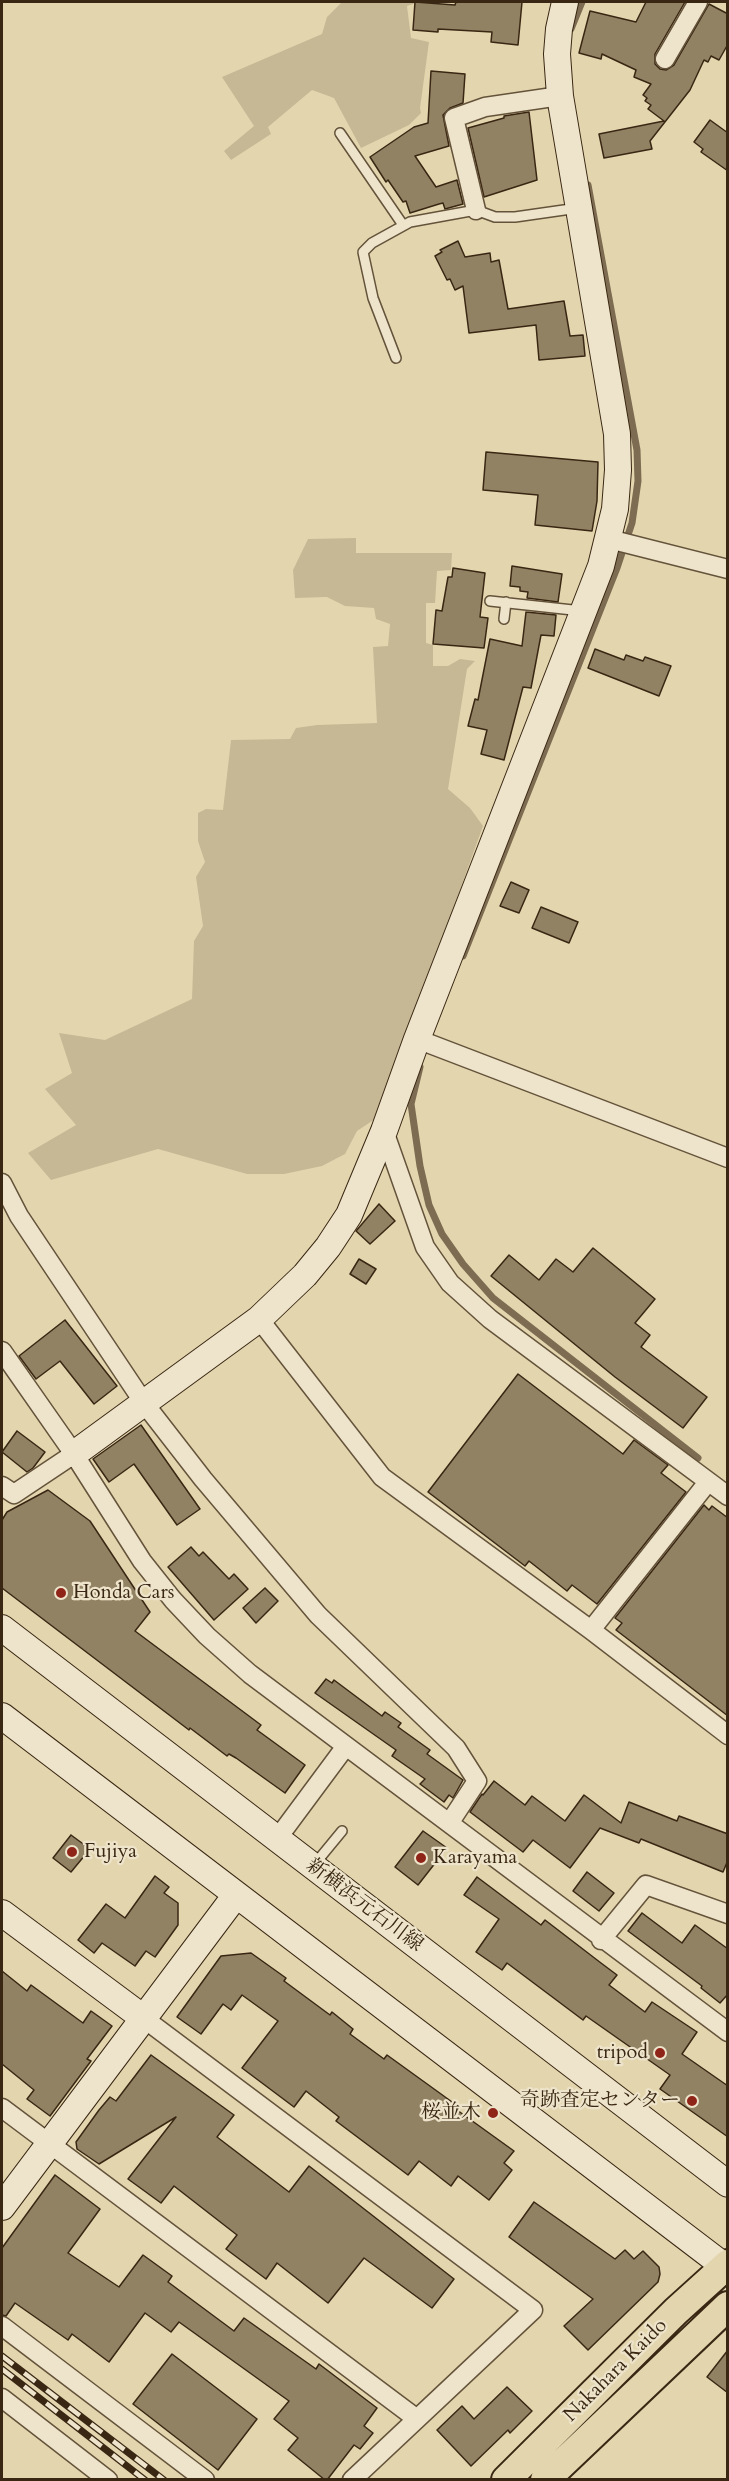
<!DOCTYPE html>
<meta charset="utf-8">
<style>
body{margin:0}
#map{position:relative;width:729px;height:2481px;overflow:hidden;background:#e3d6af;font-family:Cardo,serif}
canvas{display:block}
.frame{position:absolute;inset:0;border:3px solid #3a2713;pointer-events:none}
</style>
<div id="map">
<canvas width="729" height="2481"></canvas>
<div class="frame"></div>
</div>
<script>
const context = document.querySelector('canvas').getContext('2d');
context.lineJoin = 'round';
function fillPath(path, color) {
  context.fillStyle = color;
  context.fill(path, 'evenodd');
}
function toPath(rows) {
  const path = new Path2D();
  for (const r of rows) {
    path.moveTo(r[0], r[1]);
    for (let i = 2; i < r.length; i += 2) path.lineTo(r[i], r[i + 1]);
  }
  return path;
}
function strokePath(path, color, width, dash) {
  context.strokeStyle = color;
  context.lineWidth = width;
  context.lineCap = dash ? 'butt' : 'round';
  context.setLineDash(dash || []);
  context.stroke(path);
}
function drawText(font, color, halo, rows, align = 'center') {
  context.font = font + ' Cardo,"Noto Serif JP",serif';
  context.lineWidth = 4.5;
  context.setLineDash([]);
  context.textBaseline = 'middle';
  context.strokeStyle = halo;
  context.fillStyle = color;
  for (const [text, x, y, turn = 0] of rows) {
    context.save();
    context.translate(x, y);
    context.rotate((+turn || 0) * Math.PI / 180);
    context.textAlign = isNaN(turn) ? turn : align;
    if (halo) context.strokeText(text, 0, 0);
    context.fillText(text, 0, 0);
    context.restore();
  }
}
fillPath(toPath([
 [342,2,419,2,407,6,411,38,429,42,420,108,421,113,409,125,361,148,334,98,312,90,268,127,271,134,231,160,224,151,254,126,222,77,322,34,327,17],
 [356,538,356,553,452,553,451,570,437,571,435,603,426,603,426,643,433,645,433,666,448,666,460,659,475,661,467,669,448,789,470,808,483,826,378,1117,357,1131,345,1154,322,1166,284,1174,247,1174,158,1149,51,1180,28,1153,76,1125,45,1089,72,1073,59,1033,105,1040,192,999,194,941,203,926,196,877,205,862,198,841,198,813,206,809,223,810,231,740,290,739,296,728,317,725,377,723,373,647,388,646,390,624,376,619,374,608,345,606,327,597,295,598,293,570,308,539]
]), '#c6b894');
strokePath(toPath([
 [571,29,582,2],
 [463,956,617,568,632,523,638,481,637,450,588,185],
 [420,1067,411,1104,420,1166,429,1205,442,1234,463,1264,493,1298,698,1458]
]), '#7d6c51', 7);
const building = toPath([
 [415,2,455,5,456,2,522,2,518,45,491,42,492,32,438,29,438,32,413,30,415,2],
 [646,2,685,2,655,54,655,64,660,69,666,70,674,65,709,4,728,14,728,44,719,60,711,56,708,62,704,60,690,90,650,141,652,149,604,158,599,134,664,121,648,109,651,105,645,101,647,98,643,95,651,84,634,77,636,70,602,54,601,59,579,53,590,11,636,22,646,2],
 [431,71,465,74,463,103,450,108,443,115,449,146,415,156,436,187,457,180,463,204,445,209,443,203,439,204,410,213,406,201,403,202,388,180,386,182,370,157,414,127,428,123,431,71],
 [529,112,537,180,484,197,468,128,504,118,504,116,529,112],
 [710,120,728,133,728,171,701,152,703,149,694,142,710,120],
 [458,241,465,257,490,253,491,262,499,260,508,309,564,301,570,336,583,335,585,356,539,360,536,325,469,333,463,286,455,290,450,279,447,280,435,256,442,252,440,250,458,241],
 [486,452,598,462,597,501,592,531,535,525,538,495,483,490,486,452],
 [512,566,562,574,558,602,527,598,528,592,520,591,520,587,510,586,512,566],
 [453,568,485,573,480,617,488,618,484,648,433,644,436,610,442,611,448,577,452,577,453,568],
 [526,612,556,615,554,636,541,635,531,688,523,687,504,760,481,754,487,730,468,726,475,699,478,700,490,639,522,646,526,612],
 [595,649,624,660,626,655,643,661,645,657,671,666,659,696,588,668,595,649],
 [511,882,529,890,519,913,500,906,511,882],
 [541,907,578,922,569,943,532,928,541,907],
 [379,1204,395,1221,370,1244,356,1231,379,1204],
 [593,1248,655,1299,635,1323,650,1335,641,1347,707,1397,683,1428,615,1377,491,1276,509,1255,539,1280,556,1259,573,1272,593,1248],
 [359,1259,376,1269,366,1284,350,1274,359,1259],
 [65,1320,117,1386,94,1404,60,1361,36,1379,19,1356,65,1320],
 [518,1374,623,1454,634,1440,668,1465,661,1473,686,1492,597,1604,572,1585,567,1591,529,1561,525,1566,428,1492,518,1374],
 [141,1425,200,1509,177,1525,134,1464,109,1482,93,1459,141,1425],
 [17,1431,45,1452,33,1468,27,1472,2,1452,17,1431],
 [48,1490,90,1521,150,1612,135,1631,261,1725,257,1730,305,1765,285,1793,236,1758,229,1754,227,1756,190,1728,189,1730,2,1588,2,1520,7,1512,48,1490],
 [704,1505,709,1510,712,1506,728,1518,728,1716,616,1630,622,1623,615,1618,704,1505],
 [191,1547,199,1556,203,1552,229,1579,234,1574,248,1589,214,1620,168,1567,191,1547],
 [265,1588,278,1601,256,1623,243,1608,265,1588],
 [326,1679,332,1683,334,1680,382,1716,385,1712,401,1723,398,1727,430,1750,427,1754,463,1780,453,1798,449,1795,444,1802,420,1784,425,1779,392,1756,396,1750,315,1693,326,1679],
 [494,1781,525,1805,532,1796,565,1821,584,1795,621,1823,629,1802,677,1821,679,1816,728,1834,728,1860,723,1872,641,1839,639,1843,600,1828,570,1868,533,1840,523,1852,470,1812,482,1794,483,1795,494,1781],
 [423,1831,447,1848,418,1885,395,1867,423,1831],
 [71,1835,90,1849,71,1872,53,1858,71,1835],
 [587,1872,614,1893,599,1911,573,1891,587,1872],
 [155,1876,169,1887,164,1893,178,1903,178,1925,155,1957,146,1951,135,1966,102,1943,94,1953,78,1940,106,1904,125,1918,155,1876],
 [477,1877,541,1925,545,1920,601,1963,617,1975,609,1985,645,2012,652,2002,697,2032,682,2054,728,2086,728,2137,660,2089,670,2075,586,2016,583,2020,507,1963,502,1970,476,1952,499,1919,464,1895,477,1877],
 [642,1913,682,1943,695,1925,728,1949,728,1994,720,2003,701,1988,702,1986,628,1931,642,1913],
 [251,1953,286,1978,284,1981,330,2015,332,2012,353,2029,350,2034,384,2059,387,2055,459,2107,457,2110,514,2151,504,2163,512,2170,489,2200,458,2176,451,2186,419,2161,408,2175,336,2121,339,2117,306,2091,294,2107,242,2068,278,2021,242,1995,231,2010,223,2004,201,2034,177,2017,221,1956,251,1953],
 [2,1971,27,1991,31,1985,83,2023,91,2011,112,2026,87,2059,91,2061,50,2116,27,2099,34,2090,2,2064,2,1971],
 [151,2055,234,2115,217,2137,289,2192,309,2166,454,2279,432,2308,364,2258,328,2303,277,2263,266,2279,226,2249,237,2235,174,2186,161,2203,128,2179,176,2117,99,2164,77,2149,76,2142,99,2110,110,2097,116,2101,151,2055],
 [55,2175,100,2209,68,2253,119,2287,143,2255,172,2276,168,2282,234,2331,244,2318,316,2369,319,2364,377,2408,364,2426,373,2433,360,2449,354,2445,327,2480,325,2480,288,2450,298,2438,274,2419,289,2401,179,2322,171,2332,145,2313,109,2362,72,2334,68,2340,15,2303,6,2316,2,2315,2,2248,55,2175],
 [534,2202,615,2259,625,2250,634,2259,643,2251,659,2267,660,2274,658,2282,588,2350,564,2326,593,2299,509,2237,534,2202],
 [728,2350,728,2393,707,2377,728,2350],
 [172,2354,257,2419,218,2470,133,2404,172,2354],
 [507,2387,532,2411,510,2433,508,2430,471,2466,437,2430,462,2406,474,2419,507,2387]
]);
fillPath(building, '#928264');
strokePath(building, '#3a2713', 1.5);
const lane = toPath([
 [340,133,403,225],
 [396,358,373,298,363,252,372,243,410,222,476,210,495,217,515,217,578,208],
 [490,601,582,611],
 [504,619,506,602],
 [314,1865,342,1831]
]);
const street = toPath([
 [665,59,698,2],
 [476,210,454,118,485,107,560,96],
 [609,539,728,569],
 [417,1039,728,1158],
 [384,1131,425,1247,450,1283,490,1319,728,1496],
 [2,1183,19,1216,144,1403,203,1479,318,1615,456,1748,477,1781,450,1822],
 [259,1319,382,1477,591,1630,728,1735],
 [2,1351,74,1454,142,1561,173,1600,207,1636,250,1674,728,2032],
 [2,1486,14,1494,74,1454],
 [591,1630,708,1482],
 [277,1839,346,1746],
 [601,1940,646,1885,728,1914],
 [142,2017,533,2310,352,2480],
 [2,2108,417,2419],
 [2,2326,205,2480],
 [2,2398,108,2480]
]);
const secondary = toPath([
 [74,1454,259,1319,305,1275,328,1247,349,1215,384,1131,417,1039,601,566,615,509,618,470,617,434,560,96,557,54,559,29,565,2],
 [2,1628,728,2184],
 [2,1716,728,2269],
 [2,1913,142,2017],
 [2,2207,236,1895]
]);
const primary = toPath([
 [506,2480,676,2311,728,2264],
 [545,2480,728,2306]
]);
strokePath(lane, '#64533a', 12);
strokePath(street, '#64533a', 21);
strokePath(secondary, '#3a2713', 28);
strokePath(primary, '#3a2713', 32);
strokePath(lane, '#ede4cb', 9);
strokePath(street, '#ede4cb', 18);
strokePath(secondary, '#ede4cb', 26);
strokePath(primary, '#e3d6af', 28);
const rail = toPath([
 [2,2356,164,2480],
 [2,2369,145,2480]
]);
strokePath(rail, '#3a2713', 7);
strokePath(rail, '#ede4cb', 4.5, [14]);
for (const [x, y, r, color] of [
 [61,1593,6,"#8f2418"],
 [72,1852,6,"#8f2418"],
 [421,1858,6,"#8f2418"],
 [660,2053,6,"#8f2418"],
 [692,2101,6,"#8f2418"],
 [493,2113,6,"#8f2418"]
]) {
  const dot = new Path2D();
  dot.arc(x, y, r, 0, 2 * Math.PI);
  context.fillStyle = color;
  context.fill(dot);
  strokePath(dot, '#ede4cb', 2);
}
drawText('20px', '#3a2713', '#ede4cb', [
 ["Honda Cars",73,1593],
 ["Fujiya",84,1852],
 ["Karayama",433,1858],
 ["tripod",648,2053,"right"],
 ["奇跡査定センター",680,2101,"right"],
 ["桜並木",481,2113,"right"]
], 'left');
drawText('20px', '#3a2713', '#ede4cb', [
 ["新横浜元石川線",364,1906,37],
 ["Nakahara Kaido",616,2371,-45]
]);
</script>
